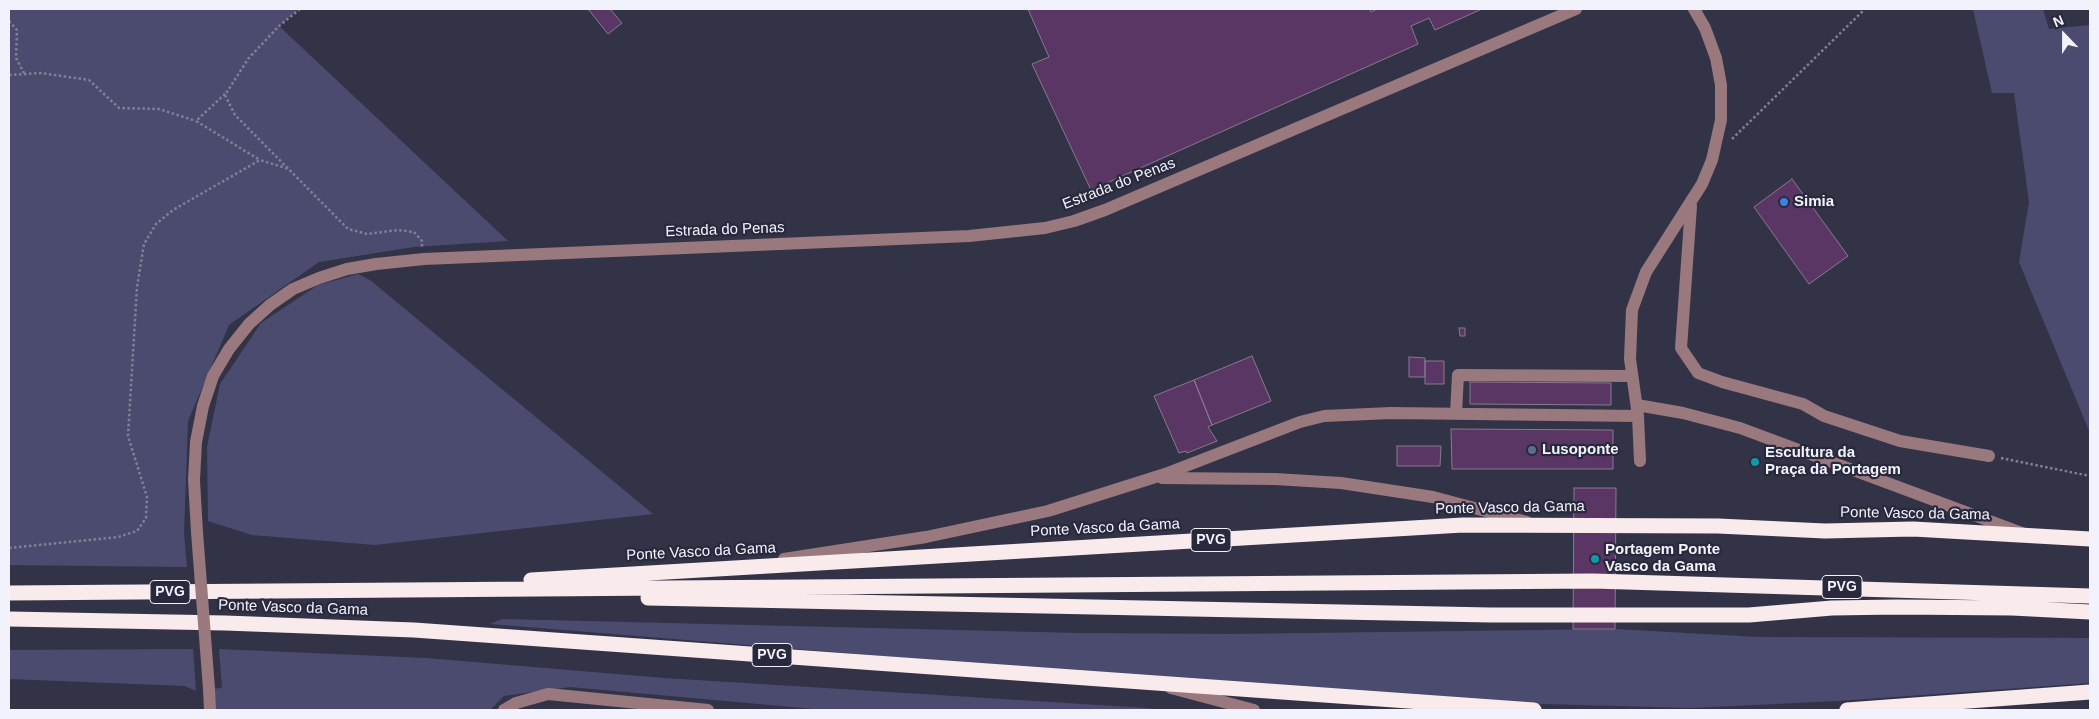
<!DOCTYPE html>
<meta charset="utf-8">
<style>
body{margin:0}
#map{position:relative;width:2099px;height:719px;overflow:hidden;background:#333347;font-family:Arial,sans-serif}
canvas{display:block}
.frame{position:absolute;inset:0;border:10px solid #f2f2fd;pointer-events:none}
.north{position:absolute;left:2039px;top:10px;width:50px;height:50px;-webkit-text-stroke:4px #29293d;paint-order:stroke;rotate:338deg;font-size:14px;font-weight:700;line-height:20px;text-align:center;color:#f2f2fd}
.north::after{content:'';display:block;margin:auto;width:18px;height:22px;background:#f2f2fd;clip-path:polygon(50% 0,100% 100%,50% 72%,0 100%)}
</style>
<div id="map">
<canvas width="2099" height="719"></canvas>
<div class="frame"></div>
<div class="north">N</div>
</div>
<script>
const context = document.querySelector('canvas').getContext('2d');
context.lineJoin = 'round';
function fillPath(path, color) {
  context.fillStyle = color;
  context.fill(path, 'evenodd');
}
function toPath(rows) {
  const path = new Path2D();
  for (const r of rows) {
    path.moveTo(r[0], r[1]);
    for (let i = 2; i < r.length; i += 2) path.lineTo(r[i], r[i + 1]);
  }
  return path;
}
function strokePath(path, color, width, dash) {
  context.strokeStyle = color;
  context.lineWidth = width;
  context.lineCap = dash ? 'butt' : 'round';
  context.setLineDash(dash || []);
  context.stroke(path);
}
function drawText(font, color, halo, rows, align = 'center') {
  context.font = font + ' Arial,sans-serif';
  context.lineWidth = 4.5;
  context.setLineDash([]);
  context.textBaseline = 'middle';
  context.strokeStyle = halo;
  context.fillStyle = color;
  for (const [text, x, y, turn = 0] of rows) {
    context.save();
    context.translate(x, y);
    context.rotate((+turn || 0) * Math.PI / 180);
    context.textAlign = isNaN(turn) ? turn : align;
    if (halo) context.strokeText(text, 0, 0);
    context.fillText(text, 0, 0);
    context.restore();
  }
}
fillPath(toPath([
 [9,9,299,9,279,26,508,241,414,247,319,262,229,325,188,421,184,533,187,567,9,565],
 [1973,9,2043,9,2049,29,2090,25,2090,433,2019,262,2029,202,2014,93,1992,93],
 [358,274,370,280,653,514,375,545,252,535,208,521,207,447,220,384,261,323,318,285],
 [502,619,1079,633,1231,634,1615,629,1758,637,2090,638,2090,683,1838,701,1692,708,1469,702,1238,685,490,624],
 [193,649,196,691,185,686,9,679,9,650],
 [219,649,426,658,664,678,1147,708,1158,710,825,710,570,687,504,696,490,710,210,710,209,689,222,688]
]), '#4b4b70');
const building = toPath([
 [588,9,610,9,622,23,608,34,588,9],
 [1028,9,1370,9,1371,12,1377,9,1482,9,1435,30,1429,18,1411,26,1418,44,1091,190,1032,64,1049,57,1028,9],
 [1792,179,1848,256,1809,284,1754,207,1792,179],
 [1459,328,1465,328,1465,336,1460,336,1459,328],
 [1252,356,1271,401,1212,425,1194,380,1252,356],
 [1409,357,1425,358,1425,377,1409,377,1409,357],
 [1425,361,1444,361,1444,384,1425,384,1425,361],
 [1194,380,1212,425,1208,427,1217,441,1187,453,1186,451,1179,453,1154,396,1194,380],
 [1470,382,1611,383,1611,405,1470,404,1470,382],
 [1451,429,1613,430,1613,469,1452,469,1451,429],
 [1397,446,1441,446,1440,466,1397,466,1397,446],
 [1574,488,1616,488,1615,629,1573,629,1574,488]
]);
fillPath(building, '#5a3665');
strokePath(building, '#89798d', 1);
strokePath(toPath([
 [300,9,279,26,248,59,225,95,235,115,348,229,367,234,398,230,414,232,422,241,422,247],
 [9,21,17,30,16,58,24,73],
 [9,75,41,73,89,80,119,108,159,109,196,121],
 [225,94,196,121,260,160],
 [1732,139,1865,9],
 [2001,458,2090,476],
 [9,548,118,537,137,531,146,518,147,497,128,436,137,287,144,244,156,224,173,210,260,160,289,169]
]), '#818192', 2.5, [2.5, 2.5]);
strokePath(toPath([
 [1691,206,1681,348,1698,373,1722,382,1803,404,1824,416,1900,441,1989,456],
 [1637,405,1683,413,1740,428,2022,533],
 [1456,414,1458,375,1631,376],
 [1640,461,1638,416,1630,359,1632,310,1646,272,1702,184,1712,160,1721,120,1721,85,1716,58,1705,28,1694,9],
 [1162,478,1275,479,1341,483,1433,497,1527,522],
 [197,532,194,480,196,442,203,406,213,376,229,349,249,324,270,305,293,289,319,278,347,269,376,264,424,259,969,236,1045,228,1074,221,1105,210,1576,9],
 [784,559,926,537,1048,511,1165,474,1300,422,1324,416,1391,413,1638,416],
 [1171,688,1254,710],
 [209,689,210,710],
 [504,710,516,703,548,694,708,710]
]), '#99797e', 12);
strokePath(toPath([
 [531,580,1463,525,1718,526,1825,531,1913,529,2090,539],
 [9,593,1593,581,2090,596],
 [648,598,1490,615,1749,615,1832,608,1897,607,2012,608,2090,612],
 [9,619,225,623,414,630,1534,710],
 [1847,710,2090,692]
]), '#f9eaec', 15);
strokePath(toPath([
 [197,532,209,689]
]), '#99797e', 12);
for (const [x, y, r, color] of [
 [1784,202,5,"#3f7fe0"],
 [1532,450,5,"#5c6f8a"],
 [1755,462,5,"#0f9aa8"],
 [1595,559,5,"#0f9aa8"]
]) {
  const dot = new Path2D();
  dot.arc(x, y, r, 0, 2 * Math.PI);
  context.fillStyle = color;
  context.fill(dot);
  strokePath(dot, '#29293d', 2);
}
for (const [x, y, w] of [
 [1211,540,40],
 [1842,587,40],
 [170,592,40],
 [772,655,40]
]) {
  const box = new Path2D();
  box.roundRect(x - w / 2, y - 11.5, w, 23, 4);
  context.fillStyle = '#29293d';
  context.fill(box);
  strokePath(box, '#f2f2fd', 1);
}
drawText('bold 14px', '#f2f2fd', null, [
 ["PVG",1211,540],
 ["PVG",1842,587],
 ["PVG",170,592],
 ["PVG",772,655]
]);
drawText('15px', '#f2f2fd', '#29293d', [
 ["Estrada do Penas",1119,184,-21],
 ["Estrada do Penas",725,230,-2],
 ["Ponte Vasco da Gama",1510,508,-1],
 ["Ponte Vasco da Gama",1915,514,1],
 ["Ponte Vasco da Gama",1105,528,-3],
 ["Ponte Vasco da Gama",701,552,-3],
 ["Ponte Vasco da Gama",293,608,2]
]);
drawText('bold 15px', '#f2f2fd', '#29293d', [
 ["Simia",1794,202],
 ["Lusoponte",1542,450],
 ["Escultura da",1765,453],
 ["Praça da Portagem",1765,470],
 ["Portagem Ponte",1605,550],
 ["Vasco da Gama",1605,567]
], 'left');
</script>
